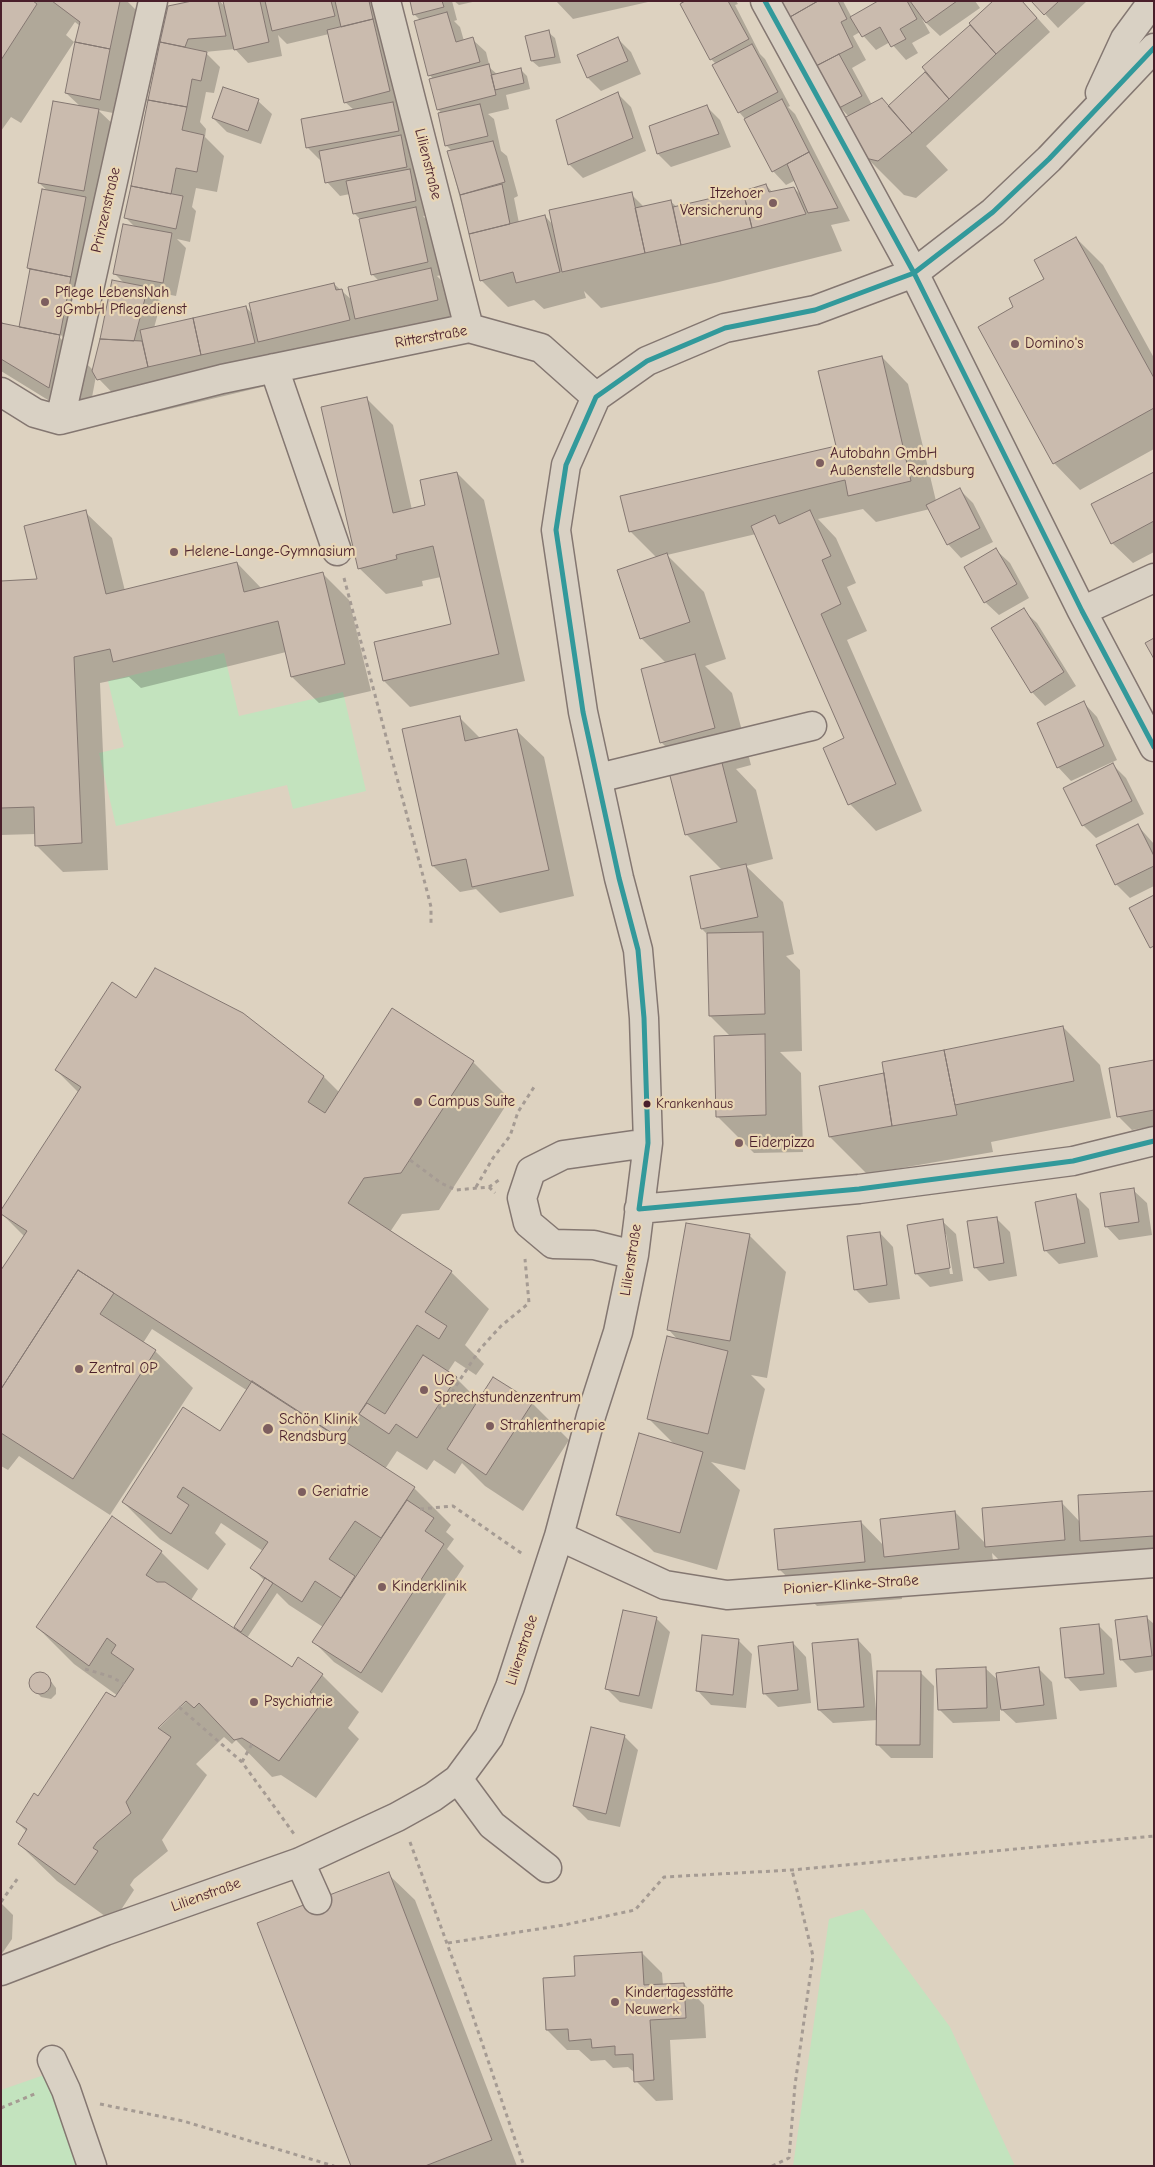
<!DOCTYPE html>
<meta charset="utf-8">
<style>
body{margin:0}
#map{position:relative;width:1155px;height:2167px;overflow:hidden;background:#ddd2c0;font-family:"Comic Neue",sans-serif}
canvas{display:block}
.frame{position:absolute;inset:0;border:2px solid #4a1f2b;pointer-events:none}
</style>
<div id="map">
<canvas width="1155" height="2167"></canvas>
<div class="frame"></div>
</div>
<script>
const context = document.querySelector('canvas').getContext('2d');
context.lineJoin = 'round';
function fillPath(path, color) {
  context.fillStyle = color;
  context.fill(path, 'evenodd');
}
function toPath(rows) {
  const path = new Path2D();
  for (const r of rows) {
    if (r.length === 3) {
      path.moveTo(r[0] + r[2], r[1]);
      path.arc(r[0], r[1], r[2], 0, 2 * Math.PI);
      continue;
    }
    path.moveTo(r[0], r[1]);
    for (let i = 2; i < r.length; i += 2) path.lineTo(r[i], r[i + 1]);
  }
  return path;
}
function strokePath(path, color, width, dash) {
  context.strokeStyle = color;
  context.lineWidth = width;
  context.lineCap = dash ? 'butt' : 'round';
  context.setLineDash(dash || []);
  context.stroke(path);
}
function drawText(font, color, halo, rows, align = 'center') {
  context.font = font + ' "Comic Neue",sans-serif';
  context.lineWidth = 4.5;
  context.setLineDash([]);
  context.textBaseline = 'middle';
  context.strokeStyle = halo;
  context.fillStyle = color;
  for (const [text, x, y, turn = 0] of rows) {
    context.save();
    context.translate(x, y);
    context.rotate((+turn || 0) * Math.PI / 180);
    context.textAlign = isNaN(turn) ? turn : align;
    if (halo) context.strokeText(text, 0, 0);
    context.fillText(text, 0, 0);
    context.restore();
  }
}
fillPath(toPath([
 [224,653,239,716,343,692,366,791,293,809,287,785,116,826,99,753,124,747,108,681],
 [863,1909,950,2027,1015,2166,793,2166,829,1919],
 [47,2074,79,2166,1,2166,1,2090]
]), '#c3e3be');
fillPath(toPath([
 [1,1,127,1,141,15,131,69,123,67,113,113,98,110,119,130,73,347,58,332,58,336,93,370,125,284,114,273,135,227,126,218,169,7,198,1,220,1,225,7,224,1,378,1,429,215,423,216,429,222,441,275,437,276,467,307,474,337,296,378,289,372,291,380,136,417,96,376,87,424,1,371,1,321,4,324,20,328,31,271,28,268,48,191,39,183,81,107,66,93,80,26,75,22,66,35,74,42,21,123,11,117,1,131],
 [329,34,345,102,354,110,307,147,321,161,327,182,340,196,350,194,354,213,360,219,372,274,379,281,353,301,334,284,252,314,246,307,154,328,161,302,150,291,176,296,186,248,177,239,190,242,196,211,192,207,196,188,217,192,224,156,205,137,206,129,200,122,206,92,214,93,220,67,205,52,235,49,248,63,282,56,278,35,287,44],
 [411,1,452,1,457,20,454,21,460,27,464,41,472,39,486,52,490,68,498,75,520,69,527,76,530,89,506,95,509,109,488,114,494,119,501,151,507,156,518,196,514,198,519,223,545,216,553,225,631,194,644,207,670,201,677,207,744,192,766,185,773,193,794,188,803,197,796,180,786,185,773,171,746,120,739,112,716,64,711,59,680,1,736,1,738,4,735,5,760,54,765,59,790,106,788,107,795,114,850,221,831,225,842,251,719,282,601,308,584,291,586,298,544,309,534,300,508,307,481,280,448,152,452,151,446,145,442,114,438,109,433,79,430,75,420,20,414,14],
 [454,1,477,1,459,5],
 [556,1,648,1,648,2,573,19],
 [783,1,843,1,852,18,881,1,975,1,980,8,940,36,922,19,930,33,912,43,918,53,906,60,890,42,876,50,860,32,853,36,866,60,852,68,872,105,889,107,927,72,924,67,996,1,1022,1,1050,32,926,146,948,170,916,198,904,195,866,157,849,117,840,107],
 [1033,1,1087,1,1058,28],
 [548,32,555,38,561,63,539,67,532,61],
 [618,39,631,52,641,74,601,91,588,78],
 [618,94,631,107,646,151,583,178,569,164],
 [258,101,272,114,261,144,227,132,213,118],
 [707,107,720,120,731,147,671,167,658,154],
 [1076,238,1103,265,1154,358,1154,449,1080,490,1054,463,1015,308,1046,279],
 [882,357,908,384,936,501,959,489,973,503,993,542,961,558,948,544,930,509,876,522,863,509,818,519,836,538,856,583,847,587,867,631,847,640,922,811,876,831,850,804,846,739,756,534,667,555,704,592,726,659,705,666,732,693,751,765,736,769,756,790,773,859,746,866,783,902,794,954,786,956,800,970,802,1051,780,1052,801,1073,803,1152,754,1153,717,1116,731,1037,710,1016,708,935,702,929,722,870,686,834,681,762,661,742,666,663,641,638,657,558,630,531,837,447],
 [366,398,393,425,412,510,427,506,457,473,484,500,525,681,410,707,384,681,452,625,441,577,422,581,423,586,386,594,359,568],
 [1154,474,1154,552,1133,563,1112,543],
 [85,512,112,538,125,591,237,563,262,589,323,574,349,600,371,691,319,703,292,677,286,652,141,688,129,677,100,683,108,870,63,872,36,845,36,834,1,835,1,582,39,581],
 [996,550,1010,563,1029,598,999,615,985,602],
 [1023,610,1037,623,1076,686,1045,706,1032,692],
 [1084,703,1097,717,1117,760,1071,781,1058,767],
 [459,717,481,739,517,731,544,757,574,896,500,913,476,889,460,892,433,866,404,730],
 [1113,765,1126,778,1144,814,1096,838,1083,825],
 [1138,826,1154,844,1154,886,1130,898,1116,884],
 [136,1000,324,1077,339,1092,473,1062,510,1099,439,1210,402,1214,390,1232,451,1272,489,1309,465,1345,484,1364,476,1375,455,1361,447,1373,456,1378,479,1401,532,1403,569,1440,523,1511,485,1486,462,1463,455,1474,434,1460,427,1470,397,1451,385,1469,414,1488,451,1525,446,1532,454,1539,447,1549,464,1566,382,1693,334,1662,314,1642,323,1627,289,1605,277,1593,247,1638,292,1668,322,1675,359,1712,348,1728,359,1739,316,1798,281,1775,272,1777,236,1740,232,1744,224,1737,196,1764,207,1775,162,1840,168,1851,134,1879,130,1885,134,1890,113,1922,57,1881,19,1844,27,1832,17,1822,118,1696,74,1664,37,1627,161,1552,198,1589,191,1600,241,1634,235,1626,265,1581,252,1568,263,1551,221,1523,215,1533,226,1544,208,1570,160,1539,123,1502,221,1433,248,1391,152,1329,143,1343,155,1351,193,1388,110,1515,19,1456,8,1470,1,1466,1,1272,25,1237,1,1213,79,1093,56,1070],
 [189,1695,191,1697,156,1731,158,1725],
 [1063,1027,1100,1065,1111,1118,991,1142,993,1152,867,1174,830,1137,820,1087,885,1074],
 [1154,1062,1154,1126,1132,1130,1118,1116],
 [1133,1190,1147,1203,1152,1235,1119,1240,1106,1226],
 [1075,1195,1089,1209,1098,1257,1059,1264,1045,1250],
 [996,1218,1010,1232,1017,1276,989,1281,975,1267],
 [942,1221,956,1234,963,1281,930,1287,916,1273],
 [944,1234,946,1234,953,1274,950,1274],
 [880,1233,893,1247,900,1299,869,1303,855,1289],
 [749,1235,786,1272,767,1378,751,1375,765,1389,745,1470,711,1462,740,1490,717,1570,654,1552,617,1515,675,1445,648,1418,678,1340,668,1329],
 [1154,1492,1154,1575,1023,1584,992,1553,996,1585,899,1570,902,1599,817,1606,779,1569,861,1522,884,1546,955,1512,986,1544,1062,1503,1080,1522],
 [1146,1617,1154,1624,1154,1670,1135,1673,1121,1659],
 [656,1618,670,1632,652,1709,620,1702,606,1688],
 [1098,1625,1112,1639,1117,1687,1080,1691,1067,1677],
 [738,1640,752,1654,746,1708,711,1705,698,1691],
 [858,1640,871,1654,876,1710,920,1672,934,1686,933,1758,891,1758,877,1744,878,1720,833,1723,819,1710],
 [793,1643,806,1657,811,1703,778,1707,764,1693],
 [985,1668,999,1681,1039,1669,1052,1682,1057,1719,1016,1723,1000,1708,1000,1721,953,1723,939,1709],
 [39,1673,46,1675,56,1688,56,1694,51,1699,41,1697,30,1685,31,1678],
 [624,1736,638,1750,620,1827,588,1820,574,1806],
 [388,1874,415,1900,517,2166,352,2166],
 [1,1903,13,1915,12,1939,1,1955],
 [642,1953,662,1973,663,1985,684,1984,704,2005,706,2038,670,2040,673,2100,656,2101,636,2081,635,2073,628,2067,613,2068,605,2060,591,2061,579,2050,567,2050,547,2030,576,1977]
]), '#0003');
const building = toPath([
 [1,1,33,1,37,4,1,60,1,1],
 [52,1,120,1,110,49,75,42,80,22,52,1],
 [192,1,218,1,226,36,188,39,185,47,160,42,168,6,192,1],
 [223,1,260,1,269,42,234,50,223,1],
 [265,1,331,1,335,16,272,31,265,1],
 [335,1,369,1,373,19,341,27,335,1],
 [410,1,442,1,444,7,413,15,410,1],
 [685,1,728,1,749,39,710,60,680,4,685,1],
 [781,1,818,1,790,17,781,1],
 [818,1,838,1,847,19,841,22,853,47,816,66,790,17,818,1],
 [878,1,907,1,917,19,900,29,906,39,891,47,880,27,862,37,850,17,878,1],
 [910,1,957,1,926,23,910,1],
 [993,1,1022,1,1037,18,996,54,969,23,993,1],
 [1031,1,1059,1,1044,15,1031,1],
 [447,12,456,42,473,37,480,62,428,76,414,21,447,12],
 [373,19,390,91,344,103,327,30,373,19],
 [970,25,996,54,949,99,922,67,970,25],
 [549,30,555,57,531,61,525,36,549,30],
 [618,37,628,61,587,78,577,55,618,37],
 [75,42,110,49,100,100,65,93,75,42],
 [160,42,207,52,201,81,192,79,187,107,148,100,160,42],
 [752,44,778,92,738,113,712,65,752,44],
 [839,54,862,96,839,108,816,66,839,54],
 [489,64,496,95,437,110,429,79,489,64],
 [521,68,524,83,495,90,491,75,521,68],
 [925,72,949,99,912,133,888,106,925,72],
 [223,87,259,99,248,131,212,118,223,87],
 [618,92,633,138,568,165,556,120,618,92],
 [882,98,912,133,878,161,865,158,844,118,882,98],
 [782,99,809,152,772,172,744,119,782,99],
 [148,100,187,107,182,130,204,135,197,172,176,168,171,194,131,186,148,100],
 [53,101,99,109,84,191,38,183,53,101],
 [393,102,399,131,306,148,301,119,393,102],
 [480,104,488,136,445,146,438,113,480,104],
 [707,105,719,134,657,154,649,126,707,105],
 [401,135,407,167,325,183,319,151,401,135],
 [493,141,505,182,460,195,447,151,493,141],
 [809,152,838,208,808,213,787,164,809,152],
 [410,169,416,201,353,214,346,181,410,169],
 [502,184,510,224,469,234,460,195,502,184],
 [766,184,769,192,794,187,806,214,752,228,743,191,766,184],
 [131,186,183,196,176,229,124,218,131,186],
 [42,189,86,197,71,277,27,268,42,189],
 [743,191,752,228,681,245,673,207,743,191],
 [632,192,645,253,562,272,549,210,632,192],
 [671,200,681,245,645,253,635,208,671,200],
 [416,207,428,262,371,275,359,219,416,207],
 [545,215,560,272,516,283,513,272,480,281,469,234,545,215],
 [123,224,172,233,163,283,113,274,123,224],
 [1076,237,1154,378,1154,408,1053,464,978,327,1013,307,1009,298,1044,279,1034,260,1076,237],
 [431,268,438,300,355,319,348,287,431,268],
 [30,269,71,277,60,335,19,327,30,269],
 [112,280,148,287,134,341,100,339,112,280],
 [334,283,336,290,342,289,350,320,258,342,249,303,334,283],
 [246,306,255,343,201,355,193,318,246,306],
 [193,318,201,355,148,367,140,330,193,318],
 [1,323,60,335,49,388,1,359,1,323],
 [100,339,142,341,148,367,97,380,92,371,100,339],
 [882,356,911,481,848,496,845,480,629,532,620,496,836,446,818,371,882,356],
 [367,397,393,513,425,505,420,480,457,472,499,654,383,681,374,642,451,624,433,546,396,555,397,559,358,569,321,407,367,397],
 [1154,472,1154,521,1111,544,1091,504,1154,472],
 [960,488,980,528,947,545,926,505,960,488],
 [86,510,106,594,237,562,244,592,323,572,345,664,291,677,278,621,113,662,110,649,74,657,82,843,35,846,34,807,1,808,1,581,37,579,24,526,86,510],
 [810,510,831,556,822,560,841,604,821,614,896,784,848,805,823,748,844,738,751,526,775,515,779,524,810,510],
 [996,548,1017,584,984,603,964,567,996,548],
 [667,553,690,622,640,639,617,570,667,553],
 [1024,608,1064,672,1031,693,991,628,1024,608],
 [1154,638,1154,659,1145,643,1154,638],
 [695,654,715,728,660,743,641,669,695,654],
 [1084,701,1104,746,1057,768,1037,723,1084,701],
 [460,716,465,741,517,729,549,870,472,887,466,859,432,866,402,729,460,716],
 [719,751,737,822,685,835,667,764,719,751],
 [1113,763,1132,801,1082,826,1063,788,1113,763],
 [1138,824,1154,856,1154,866,1115,885,1096,845,1138,824],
 [746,864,758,917,701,929,690,876,746,864],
 [1154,895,1154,946,1150,948,1129,908,1154,895],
 [763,932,765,1014,709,1016,707,933,763,932],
 [155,968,243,1013,324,1076,308,1102,325,1113,392,1008,474,1061,401,1173,364,1178,348,1203,452,1271,425,1312,447,1326,439,1339,417,1325,342,1440,78,1270,1,1389,1,1270,27,1231,1,1214,1,1210,81,1087,55,1070,112,982,136,998,155,968],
 [1063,1026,1074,1081,955,1105,944,1050,1063,1026],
 [765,1034,766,1115,716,1117,714,1036,765,1034],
 [944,1050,957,1115,892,1126,882,1062,944,1050],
 [1154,1060,1154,1110,1117,1117,1109,1068,1154,1060],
 [884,1073,892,1126,829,1137,819,1086,884,1073],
 [1134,1188,1139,1222,1105,1227,1100,1193,1134,1188],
 [1076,1194,1085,1243,1044,1251,1035,1202,1076,1194],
 [997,1217,1004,1263,974,1268,967,1221,997,1217],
 [943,1219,950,1268,915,1274,907,1225,943,1219],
 [686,1223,750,1234,730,1341,667,1330,686,1223],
 [880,1232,887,1285,854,1290,847,1236,880,1232],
 [78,1270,114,1293,100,1314,156,1350,73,1479,1,1433,1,1389,78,1270],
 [667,1336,728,1351,708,1434,647,1419,667,1336],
 [423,1355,457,1377,417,1438,396,1424,389,1434,359,1414,367,1403,385,1414,423,1355],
 [493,1377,533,1402,486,1475,447,1449,493,1377],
 [252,1381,415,1487,381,1538,355,1521,329,1559,355,1576,341,1598,315,1581,302,1602,250,1568,268,1542,183,1487,177,1497,189,1505,171,1534,122,1502,183,1407,220,1431,252,1381],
 [639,1433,703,1452,680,1533,616,1515,639,1433],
 [1154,1491,1154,1536,1080,1541,1078,1495,1154,1491],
 [407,1500,434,1518,425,1531,444,1544,361,1673,312,1642,407,1500],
 [1062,1501,1065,1540,985,1547,982,1508,1062,1501],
 [955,1511,959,1549,884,1557,880,1519,955,1511],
 [112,1516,162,1551,146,1575,157,1582,165,1582,292,1667,298,1657,323,1674,310,1692,323,1701,279,1761,242,1738,234,1740,199,1703,194,1708,186,1701,158,1728,171,1737,126,1802,131,1813,97,1842,93,1848,98,1851,75,1885,18,1844,27,1829,16,1822,34,1793,38,1796,106,1692,115,1697,134,1669,111,1653,116,1645,107,1638,89,1666,36,1627,112,1516],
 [861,1521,865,1562,778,1570,774,1529,861,1521],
 [265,1578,273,1583,241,1632,234,1627,265,1578],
 [623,1610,657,1617,639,1696,605,1689,623,1610],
 [1147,1616,1152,1656,1120,1660,1115,1620,1147,1616],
 [1099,1624,1104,1674,1065,1678,1060,1628,1099,1624],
 [702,1635,739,1639,733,1695,696,1691,702,1635],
 [858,1639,864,1707,818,1710,812,1643,858,1639],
 [793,1642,798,1690,763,1694,758,1646,793,1642],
 [986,1667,987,1708,938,1710,936,1669,986,1667],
 [1039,1667,1044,1705,1001,1710,996,1673,1039,1667],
 [877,1671,921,1671,920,1745,876,1745,877,1671],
 [40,1683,11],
 [591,1727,625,1735,606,1814,573,1806,591,1727],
 [389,1872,492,2140,425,2166,351,2166,257,1923,389,1872],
 [642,1952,644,1985,684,1983,686,2018,650,2020,654,2080,634,2082,633,2054,615,2055,615,2046,592,2048,591,2039,569,2041,568,2029,546,2030,543,1978,575,1976,574,1956,642,1952]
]);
fillPath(building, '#cabbae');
strokePath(building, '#847771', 1);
const minor = toPath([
 [386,1,469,328],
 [765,1,914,273,1082,611,1154,747],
 [1100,93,1125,39,1153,1],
 [274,368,337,551],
 [1,392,35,413,60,420,222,379,469,328,541,348,596,397],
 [596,397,647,361,725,328,815,310,914,273,993,212,1049,159,1154,48],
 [60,420,153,1],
 [1082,611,1154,578],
 [598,778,812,726],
 [639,1209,859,1189,1073,1161,1154,1141],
 [634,1255,594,1245,553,1244,528,1223,522,1198,531,1171,563,1155,648,1143],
 [559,1536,665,1585,727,1595,1154,1563],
 [458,1779,492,1825,547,1868],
 [300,1862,317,1900],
 [1,1971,105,1931,300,1862,397,1817,433,1797,458,1779,489,1737,510,1687,559,1536,591,1416,618,1332,634,1255,648,1143,644,1018,638,950,619,878,583,712,556,530,566,465,596,397],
 [52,2060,66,2090,92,2166]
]);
strokePath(minor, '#847771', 31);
strokePath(toPath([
 [344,578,427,891,431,907,431,923],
 [410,1160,441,1183,456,1190,489,1187,499,1180],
 [476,1187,493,1158,510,1136,518,1112,536,1084],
 [489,1187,495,1193],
 [438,1406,441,1409,480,1349,501,1326,529,1303,525,1259],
 [420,1509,453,1506,524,1555],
 [85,1669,112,1677,124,1684],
 [179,1707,242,1762,294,1834],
 [242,1762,252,1744],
 [410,1842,464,1990,524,2166],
 [1,1902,18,1878],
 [448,1943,564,1925,635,1910,664,1877,792,1870,1154,1836],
 [100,2104,183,2121,334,2166],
 [1,2108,37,2093],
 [772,2166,789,2158,795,2085,813,1956,792,1870]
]), '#a59b93', 3, [4, 4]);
strokePath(minor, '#d9d1c4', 28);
strokePath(toPath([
 [765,1,914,273,1082,611,1154,747],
 [1154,48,1049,159,993,212,914,273,815,310,725,328,647,361,596,397,566,465,556,530,583,712,619,878,638,950,644,1018,648,1143,639,1209,859,1189,1073,1161,1154,1141]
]), '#32999b', 5);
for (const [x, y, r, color] of [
 [773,203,5,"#7d5e5f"],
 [45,302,5,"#7d5e5f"],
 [1015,344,5,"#7d5e5f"],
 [820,463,5,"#7d5e5f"],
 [174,552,5,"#7d5e5f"],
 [418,1102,5,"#7d5e5f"],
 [647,1104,4.5,"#4a1f2b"],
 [739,1143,5,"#7d5e5f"],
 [79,1369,5,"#7d5e5f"],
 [424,1390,5,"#7d5e5f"],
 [490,1426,5,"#7d5e5f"],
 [268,1429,6,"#7d5e5f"],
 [302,1492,5,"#7d5e5f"],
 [382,1587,5,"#7d5e5f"],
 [254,1702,5,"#7d5e5f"],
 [615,2002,5,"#7d5e5f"]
]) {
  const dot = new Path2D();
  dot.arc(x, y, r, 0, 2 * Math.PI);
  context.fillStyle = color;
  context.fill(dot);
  strokePath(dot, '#e9d6b4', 2);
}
drawText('14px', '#4a1f2b', '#e9d6b4', [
 ["Krankenhaus",656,1104]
], 'left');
drawText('15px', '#4a1f2b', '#e9d6b4', [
 ["Lilienstraße",428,164,76],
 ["Prinzenstraße",106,210,-77],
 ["Ritterstraße",431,337,-10],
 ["Lilienstraße",631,1260,-81],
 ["Pionier-Klinke-Straße",851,1585,-4],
 ["Lilienstraße",522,1650,-72],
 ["Lilienstraße",206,1895,-20]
]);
drawText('15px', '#4a1f2b', '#e9d6b4', [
 ["Itzehoer",763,194,"right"],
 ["Versicherung",763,211,"right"],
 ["Pflege LebensNah",55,293],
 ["gGmbH Pflegedienst",55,310],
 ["Domino's",1025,344],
 ["Autobahn GmbH",830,454],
 ["Außenstelle Rendsburg",830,471],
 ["Helene-Lange-Gymnasium",184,552],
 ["Campus Suite",428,1102],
 ["Eiderpizza",749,1143],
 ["Zentral OP",89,1369],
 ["UG",434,1381],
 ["Sprechstundenzentrum",434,1398],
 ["Schön Klinik",279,1420],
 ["Rendsburg",279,1437],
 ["Strahlentherapie",500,1426],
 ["Geriatrie",312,1492],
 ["Kinderklinik",392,1587],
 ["Psychiatrie",264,1702],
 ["Kindertagesstätte",625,1993],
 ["Neuwerk",625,2010]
], 'left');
</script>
